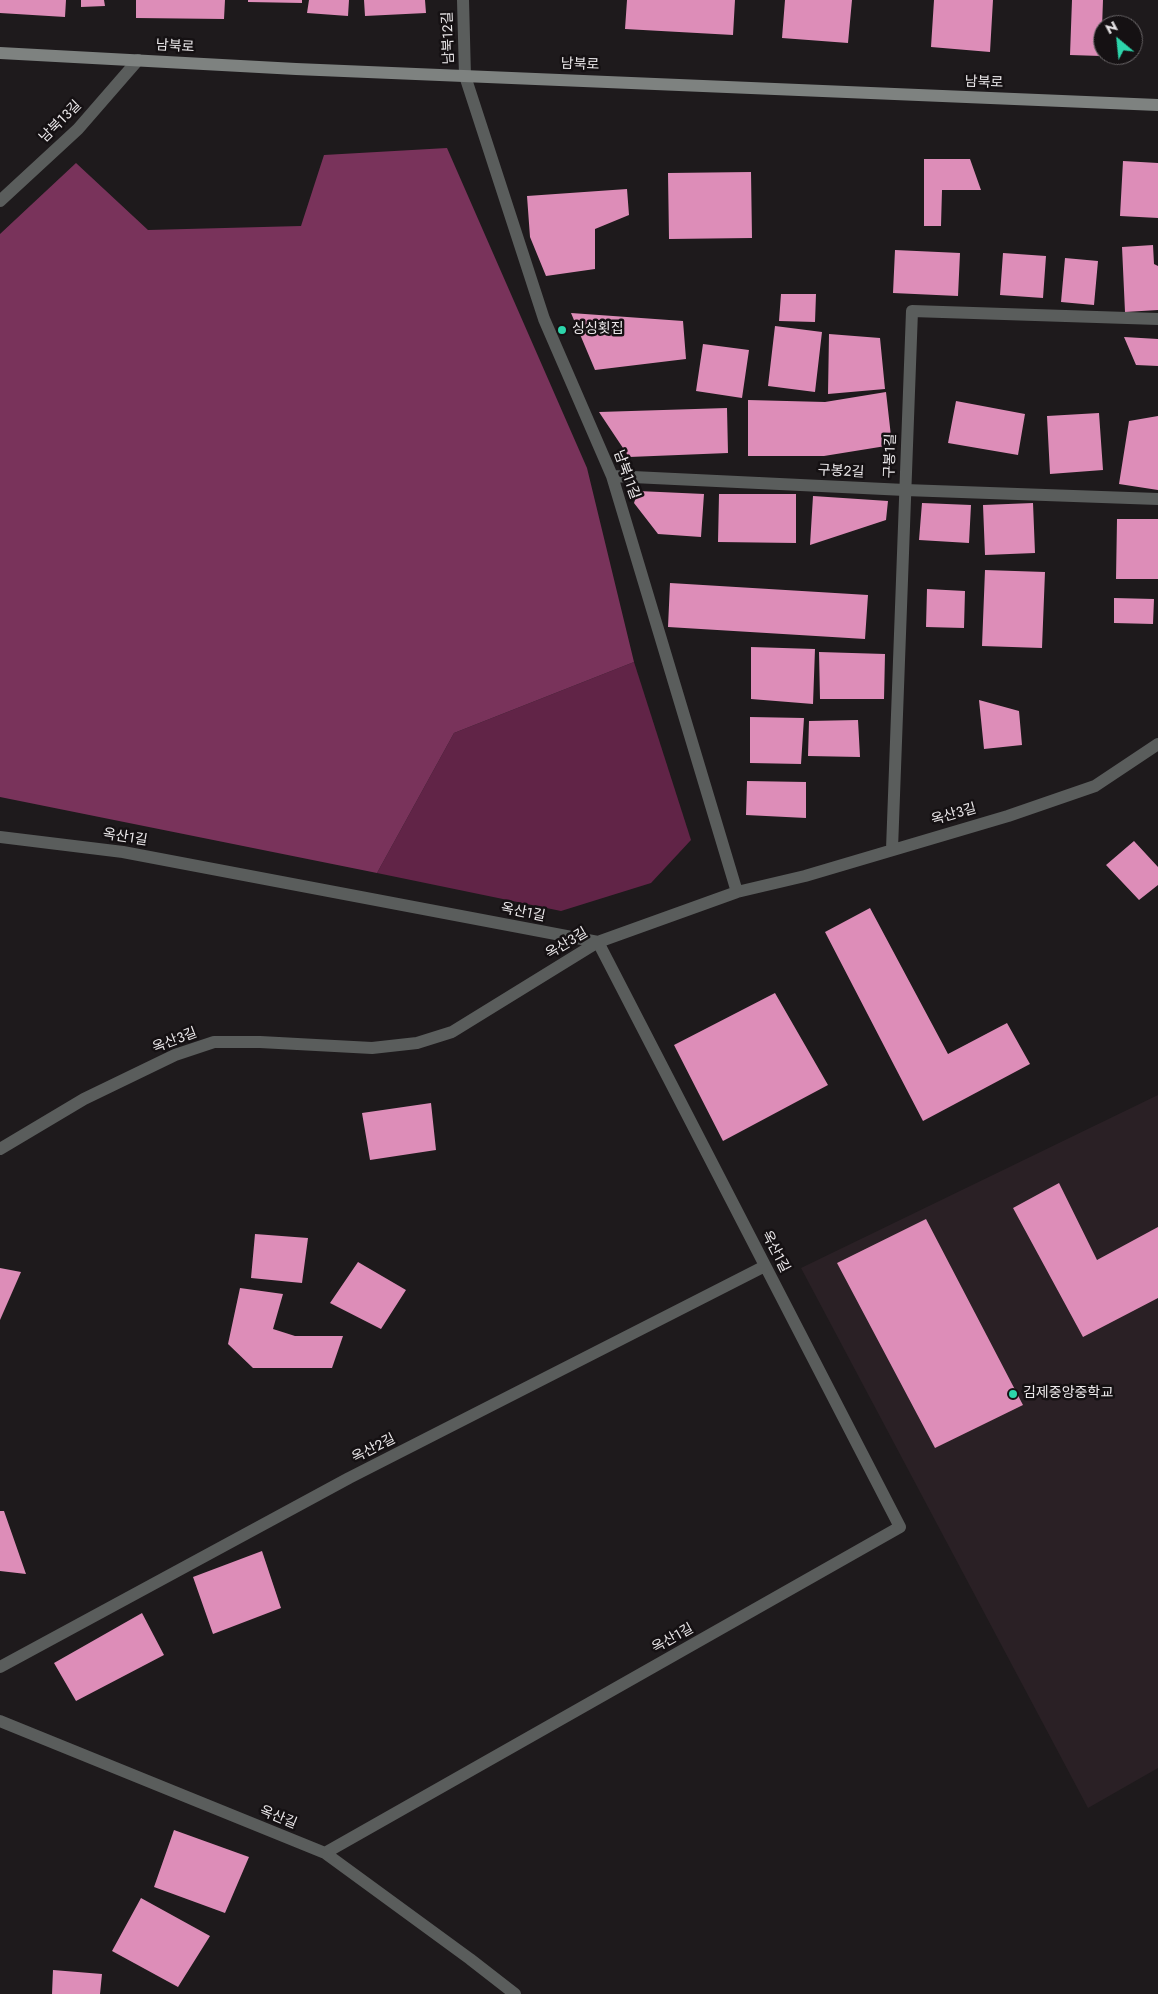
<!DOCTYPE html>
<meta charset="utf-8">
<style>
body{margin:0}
#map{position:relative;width:1158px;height:1994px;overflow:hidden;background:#1e1a1c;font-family:Jost,sans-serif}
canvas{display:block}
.north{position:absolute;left:1093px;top:15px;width:50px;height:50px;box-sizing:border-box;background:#151113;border:1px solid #6b6769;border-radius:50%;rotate:332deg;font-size:14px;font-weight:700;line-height:20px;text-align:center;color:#ebe8ea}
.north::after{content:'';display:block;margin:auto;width:18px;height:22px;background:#2dd5ab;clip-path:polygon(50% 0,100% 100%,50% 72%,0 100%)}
</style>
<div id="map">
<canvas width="1158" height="1994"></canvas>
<div class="north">N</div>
</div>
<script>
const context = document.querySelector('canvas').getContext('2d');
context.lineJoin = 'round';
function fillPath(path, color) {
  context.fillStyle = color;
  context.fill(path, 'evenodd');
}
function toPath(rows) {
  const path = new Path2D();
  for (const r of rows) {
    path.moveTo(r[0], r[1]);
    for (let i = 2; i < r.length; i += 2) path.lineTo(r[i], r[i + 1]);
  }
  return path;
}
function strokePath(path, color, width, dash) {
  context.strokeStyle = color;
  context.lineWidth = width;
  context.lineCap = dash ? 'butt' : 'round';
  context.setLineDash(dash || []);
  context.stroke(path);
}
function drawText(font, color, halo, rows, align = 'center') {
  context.font = font + ' Jost,"Noto Sans KR",sans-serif';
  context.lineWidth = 5;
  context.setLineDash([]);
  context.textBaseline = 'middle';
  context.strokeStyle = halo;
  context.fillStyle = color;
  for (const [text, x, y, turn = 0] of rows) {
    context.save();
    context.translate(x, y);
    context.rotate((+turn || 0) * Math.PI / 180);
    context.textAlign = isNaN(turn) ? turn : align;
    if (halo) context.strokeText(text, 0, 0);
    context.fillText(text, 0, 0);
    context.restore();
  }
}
fillPath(toPath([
 [1158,1095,1158,1768,1088,1808,801,1268]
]), '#2a2025');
fillPath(toPath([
 [634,662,691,840,651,883,561,911,377,873,454,733]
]), '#612447');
fillPath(toPath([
 [447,148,587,468,634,662,454,733,377,873,0,797,0,234,76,163,148,230,301,226,324,155]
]), '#79335b');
fillPath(toPath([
 [0,0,66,0,65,17,0,13],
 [81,0,104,0,105,6,81,7],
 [136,0,225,0,224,19,136,18],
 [248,0,302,0,302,3,248,2],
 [309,0,349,0,348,16,307,13],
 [364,0,425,0,426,13,365,16],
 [627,0,735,0,733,35,625,29],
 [785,0,852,0,848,43,782,38],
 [934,0,993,0,990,52,931,47],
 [1072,0,1103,0,1101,56,1070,55],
 [924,159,970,159,981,190,942,190,941,226,924,226],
 [1123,161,1158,163,1158,218,1120,216],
 [751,172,752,238,669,239,668,173],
 [627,189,629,215,595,229,595,269,546,276,530,237,527,196],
 [1153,245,1154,264,1158,266,1158,310,1125,312,1122,247],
 [895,250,960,253,958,296,893,293],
 [1003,253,1046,256,1043,298,1000,295],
 [1065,258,1098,261,1094,305,1061,302],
 [781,294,816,294,815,322,779,321],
 [571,313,683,321,686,359,595,370],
 [775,326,822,332,815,392,768,386],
 [829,334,880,338,885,389,828,394],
 [1124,337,1158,339,1158,366,1136,365],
 [703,344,749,350,742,398,696,391],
 [886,392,892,445,824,456,748,456,748,400,825,402],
 [956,401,1025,414,1018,455,948,443],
 [727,408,728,453,629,457,599,412],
 [1099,413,1103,470,1050,474,1047,416],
 [1158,416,1158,490,1119,484,1129,421],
 [638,491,704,494,701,537,658,534,634,503],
 [719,494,796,494,796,543,718,542],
 [813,496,888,501,886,520,810,545],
 [922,503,971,505,969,543,919,540],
 [1033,503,1035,553,985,555,983,505],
 [1117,519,1158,519,1158,579,1116,579],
 [985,570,1045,572,1042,648,982,646],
 [670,583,868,595,865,639,668,627],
 [927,589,965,591,964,628,926,627],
 [1114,598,1154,599,1153,624,1114,623],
 [751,647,815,649,813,704,751,699],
 [819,652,885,654,884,699,820,699],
 [979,700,1019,711,1022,745,984,749],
 [750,717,804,718,801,764,750,763],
 [858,720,860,757,808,756,809,721],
 [747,781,806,782,806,818,746,815],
 [1134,841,1158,867,1158,885,1139,900,1106,865],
 [870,908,948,1054,1007,1023,1030,1064,923,1121,825,932],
 [775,993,828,1085,723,1141,674,1045],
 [431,1103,436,1150,370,1160,362,1113],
 [1059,1183,1097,1260,1158,1227,1158,1298,1083,1337,1013,1208],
 [926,1219,1023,1405,935,1448,837,1263],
 [255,1234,308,1238,302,1283,251,1278],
 [358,1262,406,1290,381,1329,330,1303],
 [0,1268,21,1272,0,1320],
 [240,1288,283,1294,273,1329,295,1336,343,1336,332,1368,253,1368,228,1344],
 [0,1511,4,1511,26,1574,0,1571],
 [262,1551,281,1608,213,1634,193,1577],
 [142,1613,164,1655,76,1701,54,1663],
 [174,1830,249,1857,225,1913,154,1887],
 [141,1898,210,1936,178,1987,112,1951],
 [53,1970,102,1974,100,1994,52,1994]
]), '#dd8db8');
strokePath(toPath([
 [463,0,465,76,544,319,612,476,737,892],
 [0,201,78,129,138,60],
 [612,476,905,490,1158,499],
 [0,837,123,852,598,942,900,1527,325,1853],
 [892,849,912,311,1158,319],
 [0,1149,84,1099,175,1055,214,1042,260,1042,372,1048,417,1043,452,1032,598,942,737,892,805,876,1008,816,1095,786,1158,744],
 [0,1667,349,1478,765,1266],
 [0,1721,325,1853,470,1959,515,1994]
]), '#5a5d5c', 12);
strokePath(toPath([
 [0,53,296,69,1158,105]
]), '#7e8280', 12);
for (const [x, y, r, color] of [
 [562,330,5,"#2dd5ab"],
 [1013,1394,5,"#2dd5ab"]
]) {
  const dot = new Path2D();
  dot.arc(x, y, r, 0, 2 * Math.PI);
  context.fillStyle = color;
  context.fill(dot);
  strokePath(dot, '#151113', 2);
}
drawText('14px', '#ebe8ea', '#151113', [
 ["남북12길",449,38,-92],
 ["남북로",175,47,3],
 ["남북로",580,65,2],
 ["남북로",984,83,2],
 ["남북13길",61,122,-45],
 ["구봉1길",891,456,-88],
 ["구봉2길",841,472,3],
 ["남북11길",626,475,70],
 ["옥산3길",954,815,-16],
 ["옥산1길",125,838,9],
 ["옥산1길",523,913,11],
 ["옥산3길",567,944,-31],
 ["옥산3길",175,1041,-21],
 ["옥산1길",775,1252,63],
 ["옥산2길",374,1449,-27],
 ["옥산1길",673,1639,-29],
 ["옥산길",278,1818,22]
]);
drawText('14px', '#ebe8ea', '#151113', [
 ["싱싱횟집",572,330],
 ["김제중앙중학교",1023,1394]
], 'left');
</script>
